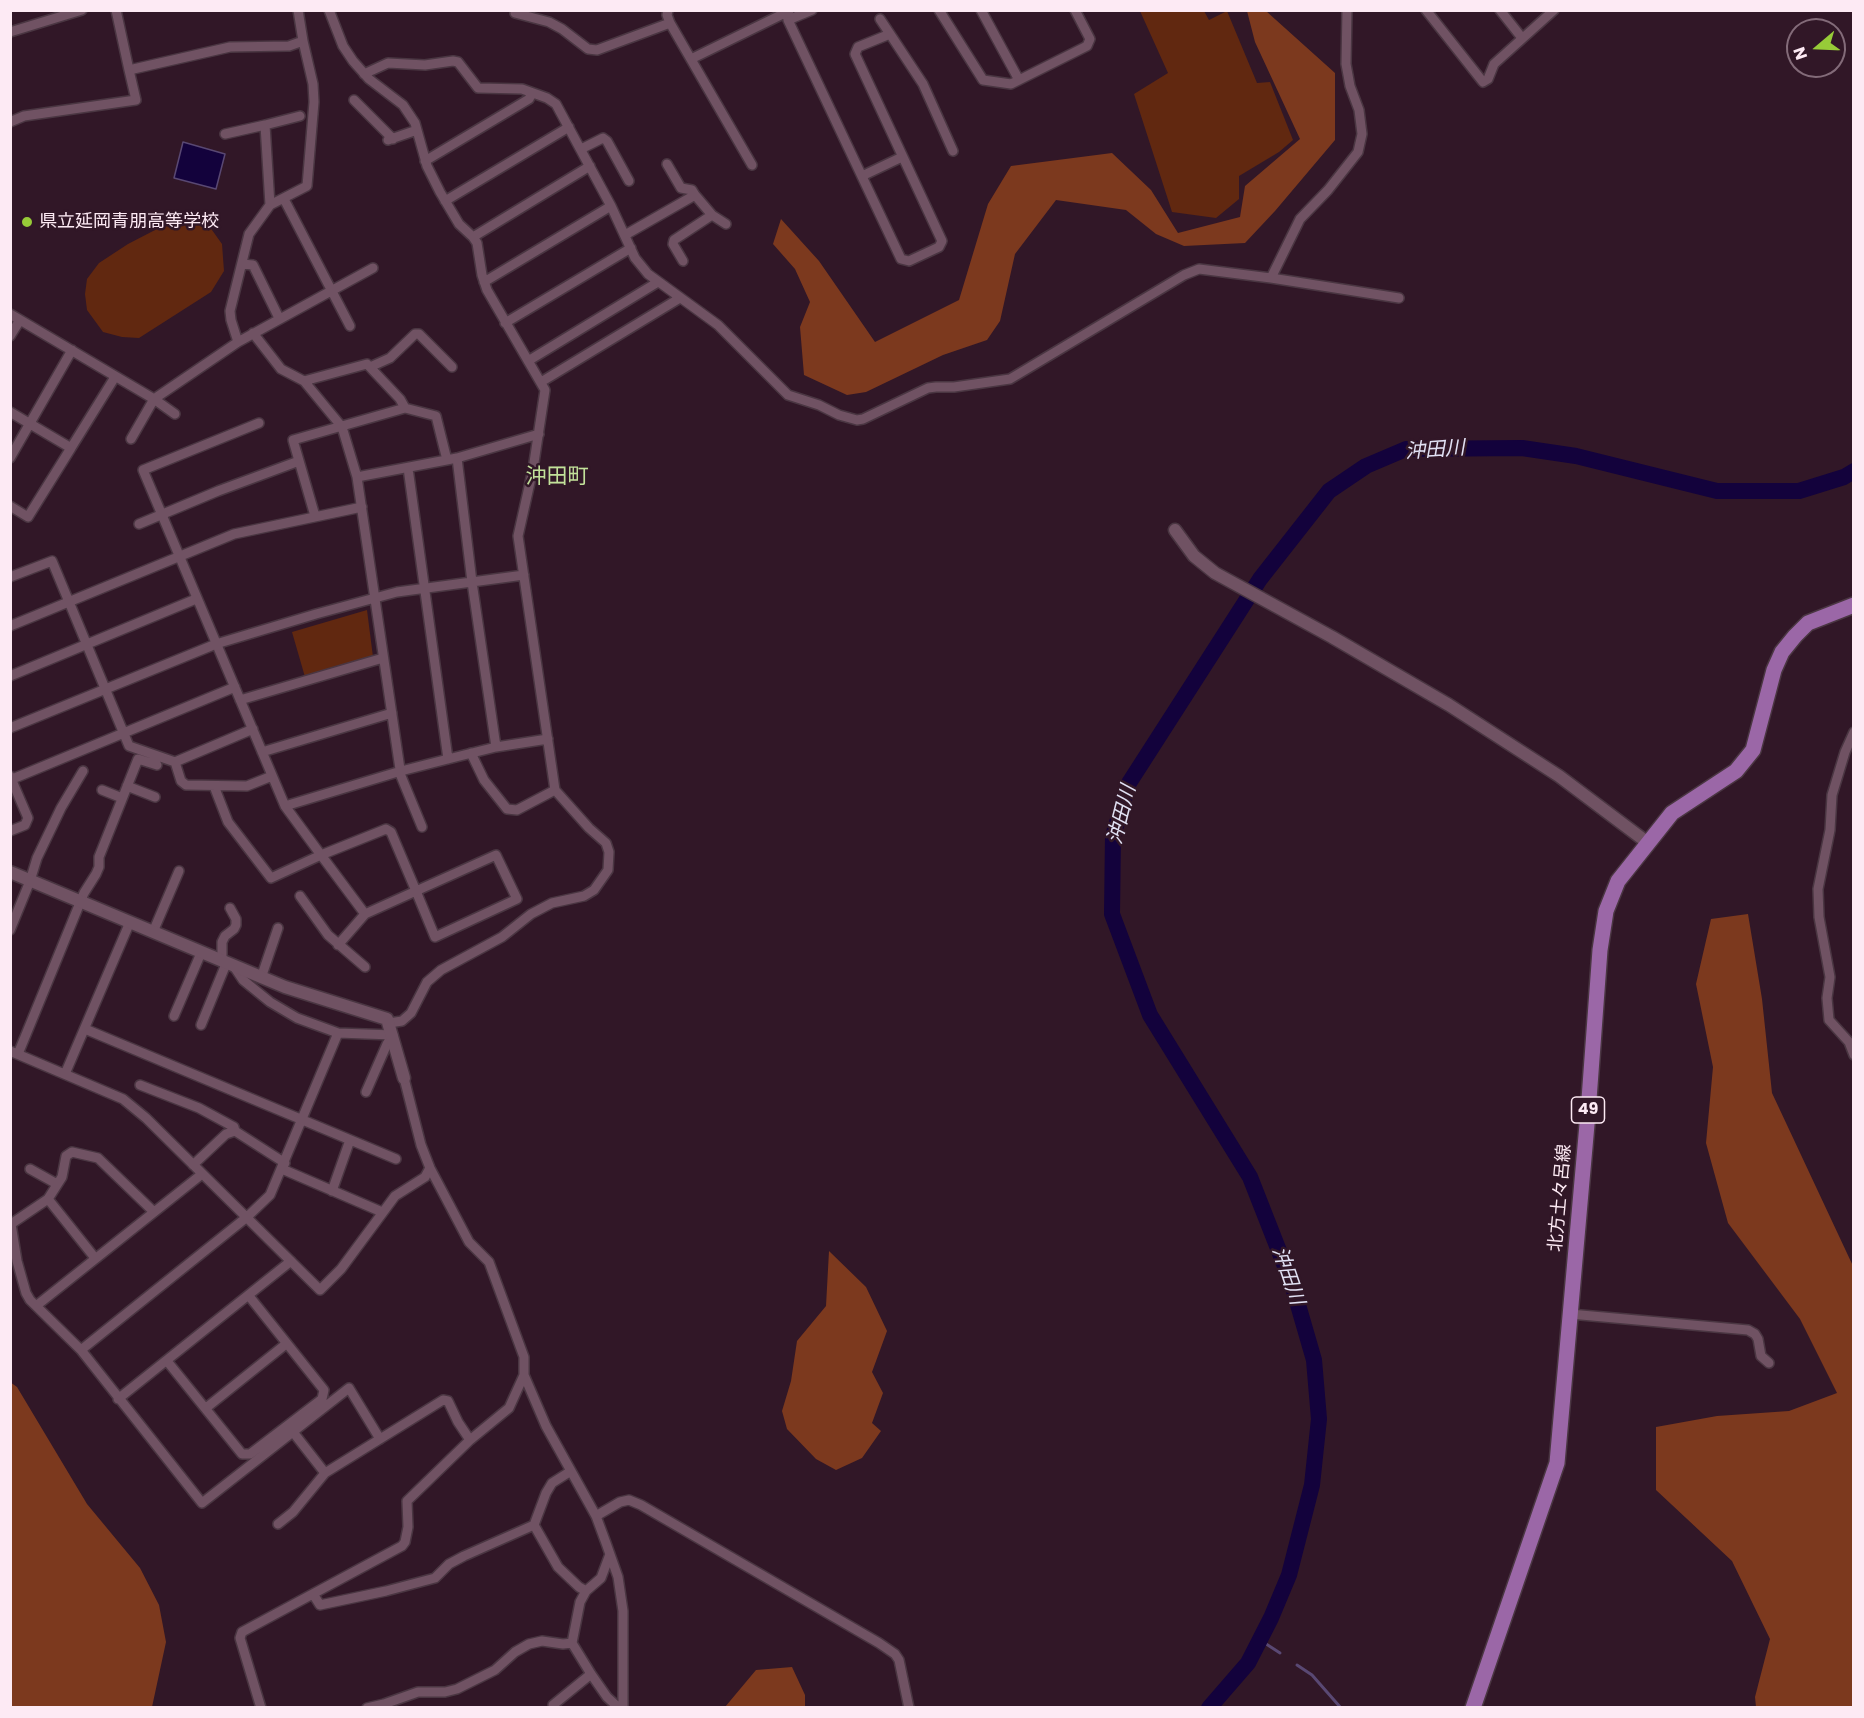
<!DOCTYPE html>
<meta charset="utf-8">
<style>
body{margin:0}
#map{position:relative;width:1864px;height:1718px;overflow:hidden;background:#311727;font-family:Poppins,sans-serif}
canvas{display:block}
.frame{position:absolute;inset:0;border:12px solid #fdeaf4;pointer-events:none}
.north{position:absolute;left:1786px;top:18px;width:60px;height:60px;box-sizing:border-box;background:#311727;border:2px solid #836b79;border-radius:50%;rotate:251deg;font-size:16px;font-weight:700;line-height:24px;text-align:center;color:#fdeaf4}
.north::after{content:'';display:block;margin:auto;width:21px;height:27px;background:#97cb38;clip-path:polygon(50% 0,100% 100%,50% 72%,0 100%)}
</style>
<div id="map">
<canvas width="1864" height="1718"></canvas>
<div class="frame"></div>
<div class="north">N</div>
</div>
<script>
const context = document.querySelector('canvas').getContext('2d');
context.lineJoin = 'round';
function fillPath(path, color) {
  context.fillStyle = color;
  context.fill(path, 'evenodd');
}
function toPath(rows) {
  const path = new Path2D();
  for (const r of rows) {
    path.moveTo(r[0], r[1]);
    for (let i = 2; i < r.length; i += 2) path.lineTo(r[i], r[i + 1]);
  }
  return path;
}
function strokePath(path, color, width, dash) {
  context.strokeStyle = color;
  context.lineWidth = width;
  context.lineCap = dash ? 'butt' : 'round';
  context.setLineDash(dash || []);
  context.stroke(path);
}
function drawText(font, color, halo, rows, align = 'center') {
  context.font = font + ' Poppins,"Noto Sans JP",sans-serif';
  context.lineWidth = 5;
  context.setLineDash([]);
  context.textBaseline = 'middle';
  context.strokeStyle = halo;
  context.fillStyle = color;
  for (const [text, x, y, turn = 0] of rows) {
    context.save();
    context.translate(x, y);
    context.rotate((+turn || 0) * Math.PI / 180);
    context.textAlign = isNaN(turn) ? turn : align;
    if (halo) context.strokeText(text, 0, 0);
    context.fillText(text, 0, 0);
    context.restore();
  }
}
fillPath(toPath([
 [1140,11,1204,11,1209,20,1227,11,1257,83,1270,82,1293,140,1279,152,1239,176,1239,199,1216,218,1172,212,1134,94,1168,73],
 [184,215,207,223,222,244,224,271,211,292,139,338,122,337,103,332,87,310,85,294,87,279,99,263,128,244],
 [367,610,373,657,305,677,292,632]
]), '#612810');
fillPath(toPath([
 [1247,11,1266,11,1335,73,1335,140,1275,211,1245,243,1184,246,1156,234,1126,210,1056,200,1015,254,1000,321,987,340,943,355,866,392,847,395,804,375,800,327,810,302,795,269,773,244,781,219,819,261,875,342,959,300,988,204,1011,166,1112,153,1151,190,1178,233,1240,217,1245,186,1300,139,1255,42],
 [1748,914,1762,999,1772,1093,1853,1266,1853,1707,1756,1707,1755,1697,1770,1639,1732,1561,1656,1490,1656,1427,1717,1416,1789,1411,1837,1393,1800,1319,1728,1223,1706,1143,1713,1067,1696,984,1711,919],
 [829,1251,866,1287,887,1331,872,1372,883,1393,872,1423,881,1431,862,1458,836,1470,816,1459,787,1429,782,1411,791,1381,797,1341,826,1306],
 [10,1382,17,1387,87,1504,140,1568,159,1605,166,1642,152,1707,11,1707],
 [792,1667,805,1695,805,1707,725,1707,756,1670]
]), '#7c391e');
const water = toPath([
 [183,142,225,154,216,189,174,178,183,142]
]);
fillPath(water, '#13023c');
strokePath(water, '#594873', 1.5);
strokePath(toPath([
 [1260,1640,1280,1653],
 [1297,1665,1312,1675,1341,1708]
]), '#594873', 3);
strokePath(toPath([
 [1209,1708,1248,1663,1271,1618,1289,1575,1312,1485,1319,1419,1314,1360,1292,1284,1250,1177,1150,1015,1112,914,1113,836,1129,783,1260,579,1329,491,1366,466,1406,449,1522,448,1576,456,1717,491,1799,491,1844,477,1854,471]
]), '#13023c', 16);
const minor = toPath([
 [298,10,303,41],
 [329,10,343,46,353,61,369,79,403,105,415,123,427,166,440,192,459,224,473,237,477,243,482,275,487,290,545,390,533,469,518,536,555,790,589,828,606,843,609,852,608,870,594,890,584,896,552,903,531,914,502,937,441,970,427,982,411,1013,402,1021,389,1023],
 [668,10,667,15,670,23,752,165],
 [939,10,983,80,1011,84,1087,46,1090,39,1075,10],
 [981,10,1019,80],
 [1426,10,1483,82,1488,79,1494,64,1554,10],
 [1500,10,1522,38],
 [515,13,549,22,562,29,588,49,597,50,670,23],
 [880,19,890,34],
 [788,20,812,10],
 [10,32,82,10],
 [691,59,787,12,788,20,901,259,909,261,939,247,942,241,855,54,858,47,890,34,923,84,953,151],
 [364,74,388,63,425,65,453,61,458,62,478,88,522,89,547,98,556,104,611,206,635,258,648,274,718,325,788,395,819,405,839,415,857,420,863,419,928,388,936,387,954,387,1010,379,1184,275,1199,269,1271,278,1399,298],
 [354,100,393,139],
 [10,122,24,116,136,100,129,70],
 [225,134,265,125],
 [388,140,417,130],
 [581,149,603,138,607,141,629,181],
 [425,161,529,99,532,93],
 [667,164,681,188,692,190,695,195],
 [862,176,902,157],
 [284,199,350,326],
 [445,201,569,127],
 [270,205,265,125,300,116],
 [712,215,726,224],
 [625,235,695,195,712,215,674,240,673,244,683,261],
 [473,237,590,166],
 [242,264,253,265,279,318],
 [1271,278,1300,219,1328,190,1358,152,1362,134,1359,110,1350,86,1346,64,1347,10],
 [484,282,611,206],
 [10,314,154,399,238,342,231,320,230,311,249,234,270,205,307,186,314,102,313,84,303,41,289,46,230,47,129,70,116,10],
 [505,323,631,248],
 [253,333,281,369,304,381,342,427,357,477,401,776,422,827],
 [10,336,20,320],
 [238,342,373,268],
 [528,361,658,282],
 [370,367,390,358,415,334,419,334,452,367],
 [304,381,367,364,400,399,405,408,436,416,447,460],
 [541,382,680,298],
 [10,412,71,448,28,517,10,506],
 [131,439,154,399,175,414],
 [71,448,115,377],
 [10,458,72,350],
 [457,458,472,582,496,747],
 [408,468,448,759],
 [357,477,457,458,539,434],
 [315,516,293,440,405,408],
 [139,524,218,491,299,461],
 [10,577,52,561,129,746,175,762,181,781,186,785,247,786,272,776],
 [10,626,234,534,362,507],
 [10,676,196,599],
 [240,700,383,658],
 [10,728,216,644,316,614,397,592,524,575],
 [1854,732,1845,752,1832,795,1830,830,1818,889,1819,917,1830,977,1827,998,1829,1020,1849,1042,1854,1055],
 [262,752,392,713],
 [471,753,484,780,507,809,517,810,555,790],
 [175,762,253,729],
 [10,776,28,818,25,825,10,831],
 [10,780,235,687],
 [127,786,155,797],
 [214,786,228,822,271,878,321,855,386,829,391,832,416,891,435,937,517,899,496,855,416,891,365,914,321,855,285,806,143,470,259,423],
 [102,790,122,798],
 [285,806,401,771,448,759,496,747,548,739],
 [300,896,328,935,365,967],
 [10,930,30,881,37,858,61,808,83,771],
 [153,932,179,871],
 [338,945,365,914],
 [222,962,222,942,225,936,234,929,236,925,236,919,230,908],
 [235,968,243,980,270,1002,297,1018,338,1033,393,1035],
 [261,978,278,928],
 [174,1016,201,953],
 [201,1025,226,964],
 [85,1029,396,1159],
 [10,1051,123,1099,146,1118,320,1290,341,1269,395,1196,425,1177,430,1168],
 [18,1054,84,893,96,874,99,867,99,857,138,759,157,765],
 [65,1074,130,922],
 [404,1078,421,1145,430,1168,469,1242,489,1262,524,1357,524,1375,546,1426,596,1516,606,1543,618,1577,623,1611,623,1708],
 [140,1085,199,1108,234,1127,235,1131],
 [366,1092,387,1044,393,1035],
 [193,1165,226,1134,235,1131,285,1163],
 [30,1169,57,1184],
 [282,1169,382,1212],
 [332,1191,350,1140],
 [48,1199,95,1258],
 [154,1212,98,1158,72,1152,66,1156,62,1177,48,1199,11,1224,17,1261,26,1293,30,1300,81,1350,202,1503,349,1388,380,1439],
 [36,1306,202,1174],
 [1570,1314,1748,1330,1755,1334,1758,1339,1761,1356,1769,1363],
 [81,1350,247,1217,270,1195,338,1033],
 [167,1361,242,1454,250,1454,322,1399,324,1390,249,1296],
 [118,1399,291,1261],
 [206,1408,286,1344],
 [325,1473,443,1400,448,1401,458,1422,470,1440],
 [596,1516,620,1502,629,1500,641,1505,879,1643,895,1654,899,1660,909,1708],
 [278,1524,293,1512,325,1473,293,1432],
 [534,1525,558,1567,579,1587,586,1591],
 [313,1594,320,1605,386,1591,435,1578,449,1564,464,1556,534,1525,546,1493,552,1483,571,1471],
 [572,1643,591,1674,607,1697,619,1708],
 [553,1705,591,1674],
 [261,1708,240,1638,242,1632,402,1546,405,1542,408,1527,407,1501,470,1440,509,1408,524,1375],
 [367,1708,384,1704,418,1692,445,1692,457,1689,495,1670,515,1652,529,1644,542,1641,563,1644,572,1643,580,1602,586,1591,601,1578,610,1554]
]);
const tertiary = toPath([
 [786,10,787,12],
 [1175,530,1194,556,1215,573,1332,637,1449,705,1559,776,1648,843],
 [10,872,285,987,387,1019,404,1078]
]);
const primary = toPath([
 [1473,1708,1557,1463,1588,1113,1600,950,1606,911,1618,881,1672,813,1736,771,1753,750,1774,670,1782,652,1795,636,1808,623,1854,605]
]);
strokePath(minor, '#4a3642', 12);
strokePath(tertiary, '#4a3642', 15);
strokePath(primary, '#4a3642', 18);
strokePath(minor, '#705263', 9);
strokePath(tertiary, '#705263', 12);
strokePath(primary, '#9b67a7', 15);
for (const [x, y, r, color] of [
 [27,222,6,"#97cb38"]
]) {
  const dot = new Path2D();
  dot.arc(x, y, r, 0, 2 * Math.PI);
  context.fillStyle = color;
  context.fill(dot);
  strokePath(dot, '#311727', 2);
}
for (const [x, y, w] of [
 [1588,1110,33]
]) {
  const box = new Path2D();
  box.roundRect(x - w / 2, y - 13, w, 26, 4.5);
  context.fillStyle = '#311727';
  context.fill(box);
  strokePath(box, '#fdeaf4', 1.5);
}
drawText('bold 16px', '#fdeaf4', null, [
 ["49",1588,1110]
]);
drawText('18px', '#fdeaf4', '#311727', [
 ["県立延岡青朋高等学校",39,222]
], 'left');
drawText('18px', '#fdeaf4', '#311727', [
 ["北方土々呂線",1561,1198,-85]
]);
drawText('italic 20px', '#e1e1f4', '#311727', [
 ["沖田川",1435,451,-4],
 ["沖田川",1123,815,-76],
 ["沖田川",1287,1276,71]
]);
drawText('21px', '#c2e19a', '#311727', [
 ["沖田町",557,478]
]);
</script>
